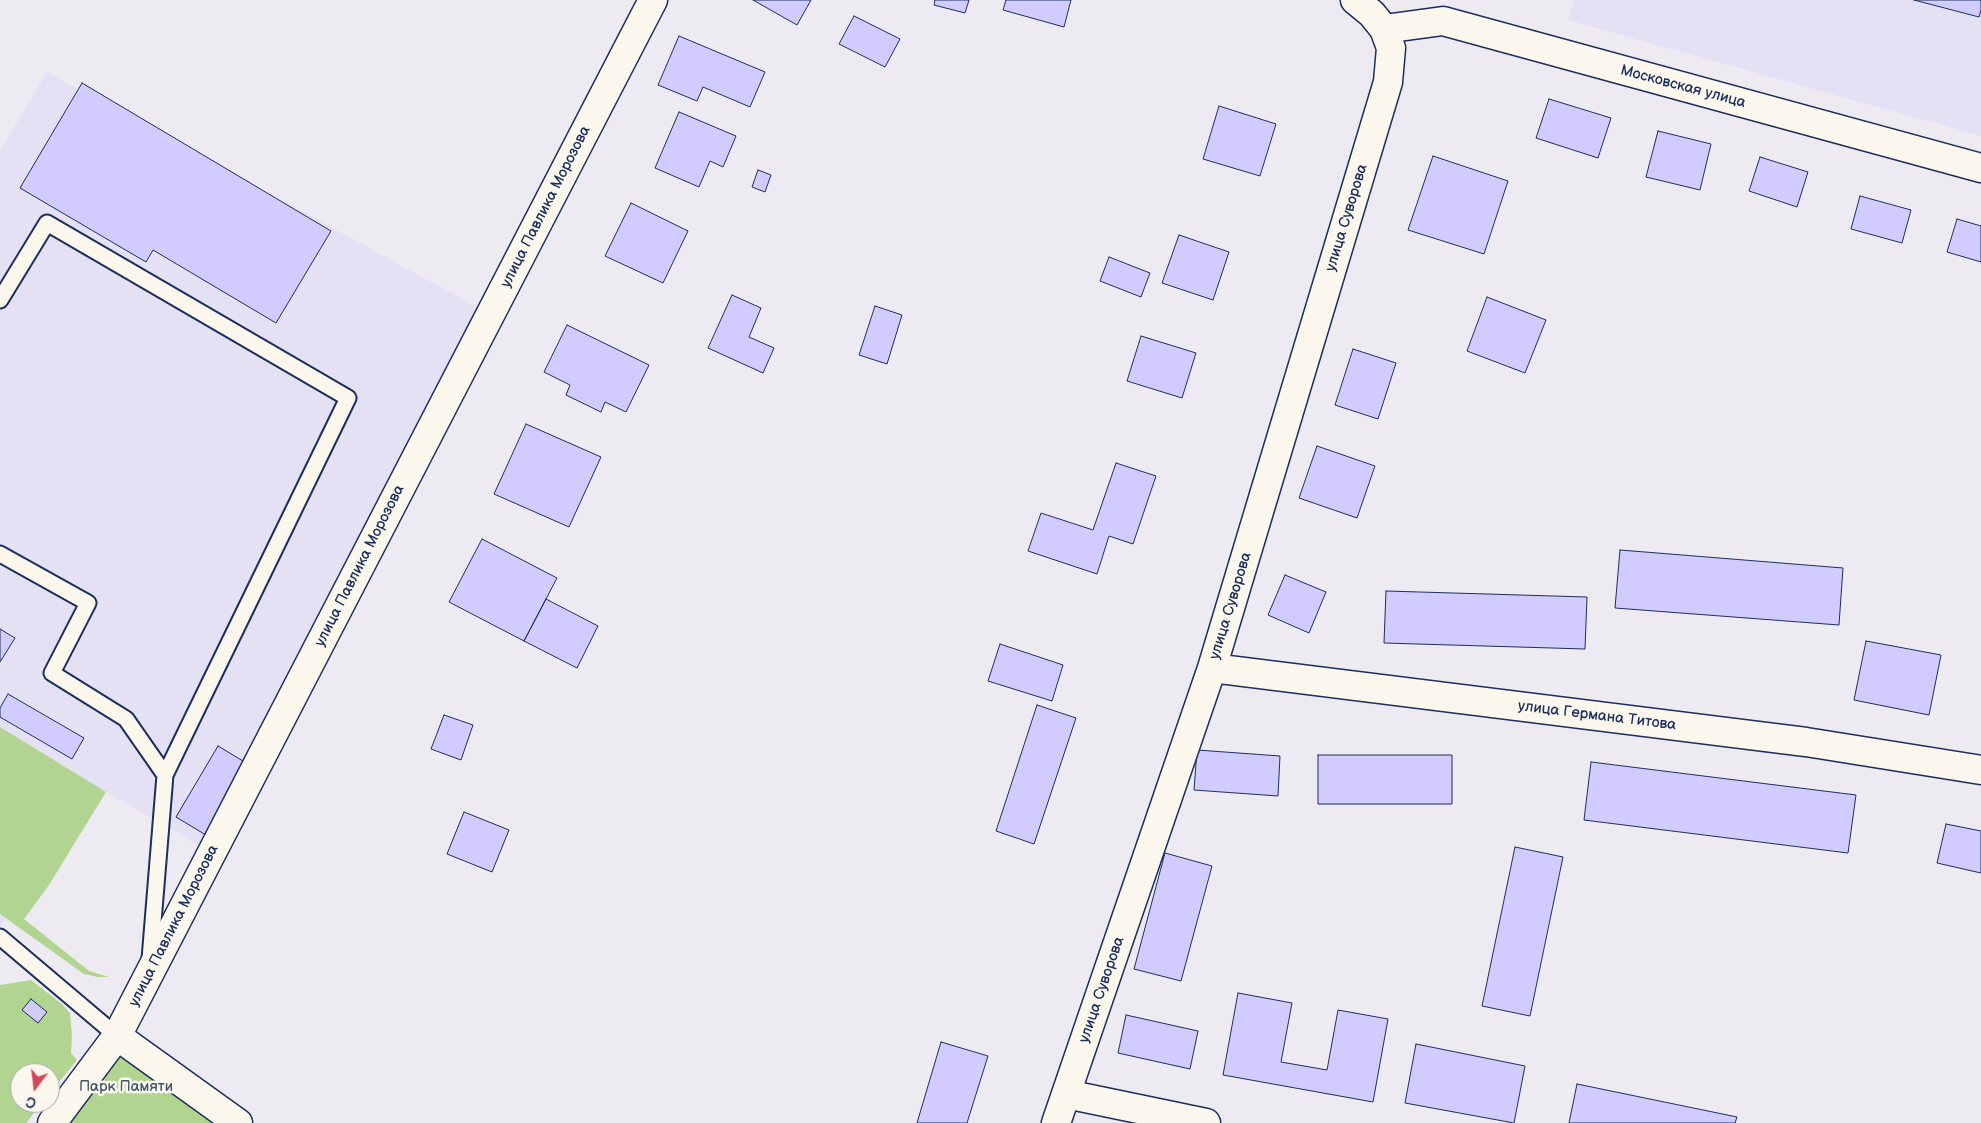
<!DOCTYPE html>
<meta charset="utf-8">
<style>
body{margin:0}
#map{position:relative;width:1981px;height:1123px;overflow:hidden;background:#eeeaf1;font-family:"Balsamiq Sans",sans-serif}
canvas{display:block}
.north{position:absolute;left:10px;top:1063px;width:50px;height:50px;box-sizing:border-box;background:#fbf7ec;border:1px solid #a1a7b3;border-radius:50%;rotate:195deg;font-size:14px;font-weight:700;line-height:20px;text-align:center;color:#1b2f5e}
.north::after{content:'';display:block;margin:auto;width:18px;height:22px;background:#d1495b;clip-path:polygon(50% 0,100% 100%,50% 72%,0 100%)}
</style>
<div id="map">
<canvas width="1981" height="1123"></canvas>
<div class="north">С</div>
</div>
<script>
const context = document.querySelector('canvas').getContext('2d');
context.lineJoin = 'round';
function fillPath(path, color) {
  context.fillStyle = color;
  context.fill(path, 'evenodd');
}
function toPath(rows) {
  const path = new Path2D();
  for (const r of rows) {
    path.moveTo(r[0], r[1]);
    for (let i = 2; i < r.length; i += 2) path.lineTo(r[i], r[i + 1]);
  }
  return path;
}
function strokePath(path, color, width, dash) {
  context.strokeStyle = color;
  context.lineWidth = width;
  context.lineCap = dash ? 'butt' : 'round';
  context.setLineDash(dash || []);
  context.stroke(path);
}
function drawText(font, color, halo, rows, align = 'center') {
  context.font = font + ' "Balsamiq Sans",sans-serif';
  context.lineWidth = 5;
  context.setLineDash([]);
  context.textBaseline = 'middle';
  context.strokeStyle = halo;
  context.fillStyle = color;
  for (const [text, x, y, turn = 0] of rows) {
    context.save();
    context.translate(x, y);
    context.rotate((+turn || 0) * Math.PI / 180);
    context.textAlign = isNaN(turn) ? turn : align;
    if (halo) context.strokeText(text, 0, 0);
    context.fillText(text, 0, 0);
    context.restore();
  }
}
fillPath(toPath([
 [1574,0,1981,0,1981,136,1568,20],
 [47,72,490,314,212,853,106,792,0,925,0,151]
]), '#e5e1f5');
fillPath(toPath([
 [0,727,106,792,49,885,24,919,89,971,109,977,98,977,84,974,0,914],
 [31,980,62,1004,70,1013,72,1036,71,1053,77,1060,50,1093,50,1073,20,1073,20,1103,42,1103,26,1123,0,1123,0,985],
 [117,1036,238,1123,52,1123]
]), '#b1d590');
const building = toPath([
 [753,0,811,0,797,25,753,0],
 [935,0,969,0,965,13,934,5,935,0],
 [1006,0,1071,0,1064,27,1003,10,1006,0],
 [1914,0,1981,0,1981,10,1979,17,1914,0],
 [854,16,900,39,885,67,839,44,854,16],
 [679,36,765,72,750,107,703,87,697,101,658,85,679,36],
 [82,83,331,231,276,323,153,250,146,262,20,188,82,83],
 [1549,99,1611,118,1598,158,1536,138,1549,99],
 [1219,106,1276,124,1260,176,1203,159,1219,106],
 [679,112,736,136,723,167,710,161,699,187,655,168,679,112],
 [1658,131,1711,144,1700,190,1646,177,1658,131],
 [1433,156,1508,181,1484,254,1408,230,1433,156],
 [1760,157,1808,172,1797,207,1749,191,1760,157],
 [758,170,771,175,765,192,752,187,758,170],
 [1860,196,1911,210,1902,243,1851,229,1860,196],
 [631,203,688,231,663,283,605,256,631,203],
 [1957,219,1981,226,1981,262,1947,252,1957,219],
 [1179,235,1229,252,1213,300,1162,283,1179,235],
 [1109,257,1150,273,1141,297,1100,281,1109,257],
 [732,295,761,308,749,337,774,348,763,373,708,348,732,295],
 [1487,297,1546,320,1525,373,1467,351,1487,297],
 [875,306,902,315,887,364,859,355,875,306],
 [567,325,649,365,626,412,605,402,601,412,566,395,570,385,544,372,567,325],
 [1141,336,1196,353,1182,398,1127,381,1141,336],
 [1353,349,1396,363,1378,419,1335,405,1353,349],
 [526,424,601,457,569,527,494,494,526,424],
 [1317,446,1375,466,1357,518,1299,498,1317,446],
 [1116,463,1156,476,1133,544,1109,536,1097,574,1028,551,1041,513,1093,530,1116,463],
 [482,539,557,578,524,641,449,602,482,539],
 [1620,550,1843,568,1839,625,1615,608,1620,550],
 [1285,575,1326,592,1309,633,1268,615,1285,575],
 [1386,591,1587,597,1585,649,1384,643,1386,591],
 [546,599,598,626,577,668,524,641,546,599],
 [0,629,15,638,0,662,0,629],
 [1866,641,1941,655,1929,715,1854,700,1866,641],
 [1000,644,1063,665,1052,701,988,681,1000,644],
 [8,694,84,738,72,759,0,717,0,708,8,694],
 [1037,705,1076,718,1034,844,996,831,1037,705],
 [444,715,473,725,461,760,431,749,444,715],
 [218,746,248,764,206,835,176,817,218,746],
 [1197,750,1280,756,1278,796,1194,790,1197,750],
 [1318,755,1452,755,1452,804,1318,804,1318,755],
 [1591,762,1856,795,1848,853,1584,820,1591,762],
 [464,812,509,830,492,872,447,854,464,812],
 [1946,824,1981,831,1981,873,1937,863,1946,824],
 [1515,847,1563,857,1530,1016,1482,1006,1515,847],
 [1165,853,1212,866,1181,981,1134,969,1165,853],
 [1238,993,1292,1003,1281,1062,1327,1070,1338,1010,1388,1019,1373,1102,1223,1075,1238,993],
 [31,999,47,1012,38,1023,22,1010,31,999],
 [1126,1015,1198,1031,1190,1069,1118,1053,1126,1015],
 [941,1042,988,1056,967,1123,917,1123,941,1042],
 [1416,1044,1525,1066,1514,1123,1405,1103,1416,1044],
 [1577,1084,1737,1117,1735,1123,1569,1123,1577,1084]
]);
fillPath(building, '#d1cbfe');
strokePath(building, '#1b2f5e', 1);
const lane = toPath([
 [0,300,47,223,348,398,165,775,150,959],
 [0,554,88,603,52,673,126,719,165,775],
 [0,937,117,1036]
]);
const street = toPath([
 [1384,29,1443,21,1981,168],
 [1212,668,1806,742,1981,770],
 [117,1036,238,1123],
 [1066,1094,1206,1123],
 [52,1123,117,1036,653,0],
 [1056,1123,1212,668,1388,82,1391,48,1384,29,1372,14,1355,0]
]);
strokePath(lane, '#1b2f5e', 19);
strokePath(street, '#1b2f5e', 31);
strokePath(lane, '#fbf7ec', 15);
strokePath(street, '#fbf7ec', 28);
drawText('15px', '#1b2f5e', '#fbf7ec', [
 ["Московская улица",1683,87,15],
 ["улица Павлика Морозова",546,207,-63],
 ["улица Суворова",1347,218,-73],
 ["улица Павлика Морозова",360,566,-63],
 ["улица Суворова",1231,606,-73],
 ["улица Германа Титова",1597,716,7],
 ["улица Павлика Морозова",174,926,-63],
 ["улица Суворова",1102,990,-71]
]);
drawText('15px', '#40586a', '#fbf7ec', [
 ["Парк Памяти",126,1087]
]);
</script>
